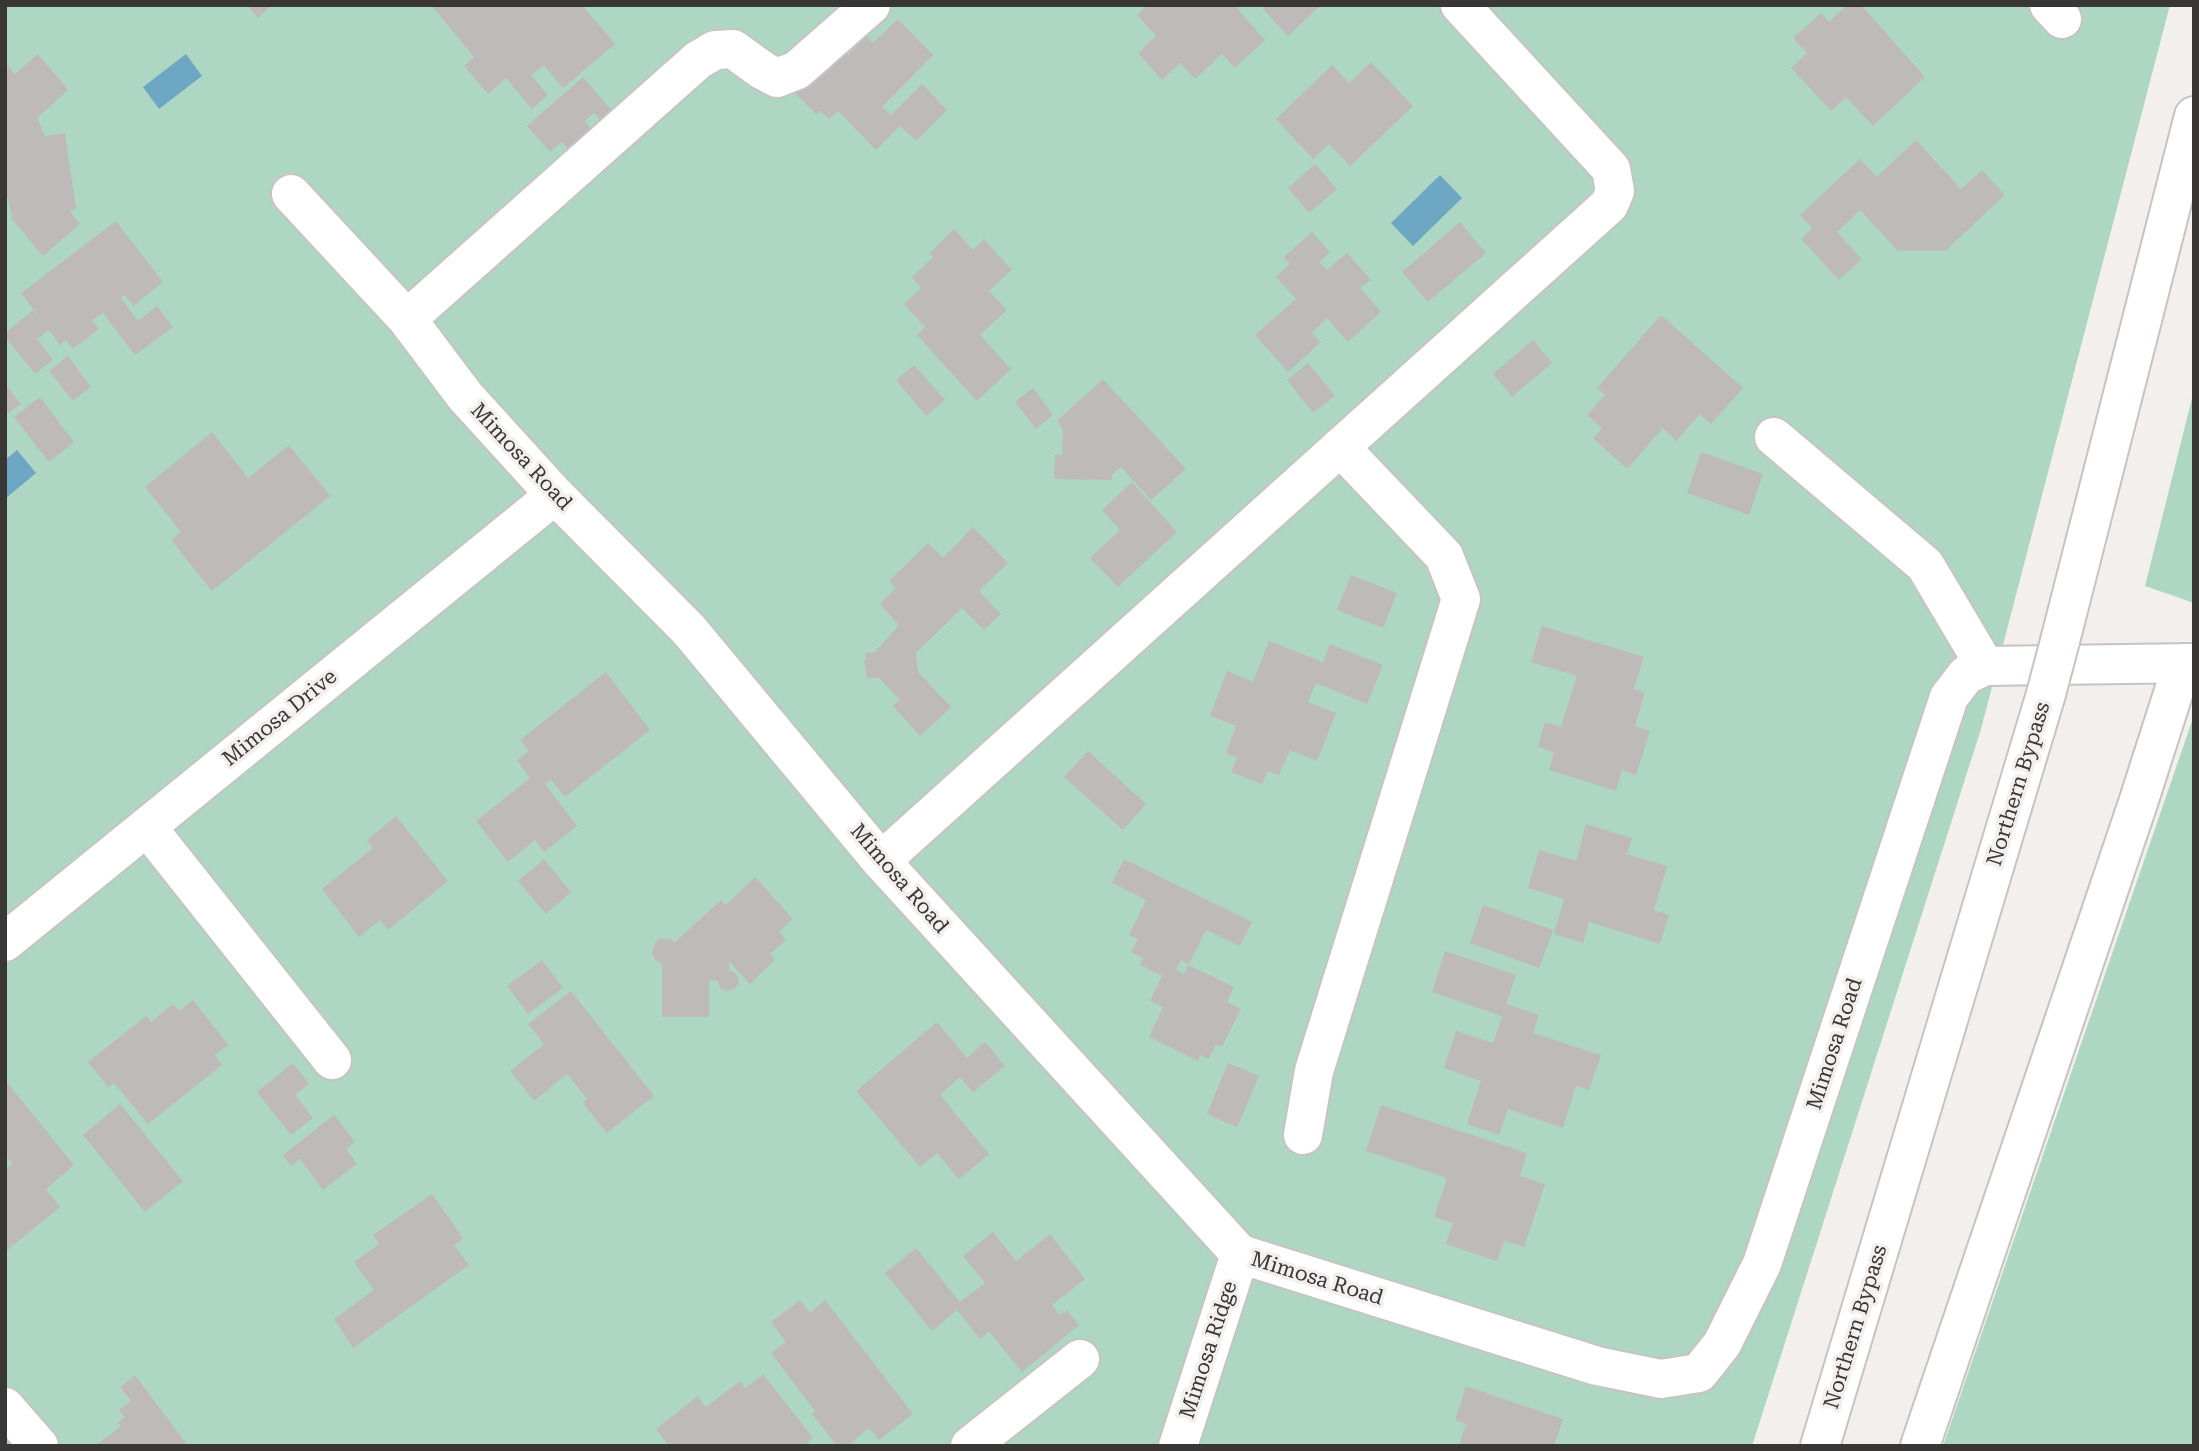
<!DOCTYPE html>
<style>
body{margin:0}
#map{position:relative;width:2199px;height:1451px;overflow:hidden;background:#f3efed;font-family:"Roboto Serif",serif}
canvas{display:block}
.frame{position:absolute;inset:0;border:7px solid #383736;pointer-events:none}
</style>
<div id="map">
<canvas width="2199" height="1451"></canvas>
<div class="frame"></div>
</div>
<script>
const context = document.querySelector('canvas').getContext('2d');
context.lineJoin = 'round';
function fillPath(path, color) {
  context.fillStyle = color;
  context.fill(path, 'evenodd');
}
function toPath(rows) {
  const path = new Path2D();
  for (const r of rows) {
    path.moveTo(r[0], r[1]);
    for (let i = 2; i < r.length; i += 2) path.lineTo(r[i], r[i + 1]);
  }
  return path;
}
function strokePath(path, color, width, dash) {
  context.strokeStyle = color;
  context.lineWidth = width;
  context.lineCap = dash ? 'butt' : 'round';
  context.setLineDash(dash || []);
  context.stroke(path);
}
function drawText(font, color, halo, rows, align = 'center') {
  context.font = font + ' "Roboto Serif",serif';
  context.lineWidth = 7;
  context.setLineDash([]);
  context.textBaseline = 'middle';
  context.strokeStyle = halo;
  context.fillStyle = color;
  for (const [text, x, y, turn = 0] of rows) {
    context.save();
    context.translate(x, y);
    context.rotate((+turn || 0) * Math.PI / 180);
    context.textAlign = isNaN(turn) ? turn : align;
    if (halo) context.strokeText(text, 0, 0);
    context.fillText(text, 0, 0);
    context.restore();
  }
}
fillPath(toPath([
 [5,5,2170,5,1981,729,1752,1446,5,1446],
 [2194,390,2194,603,2145,586],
 [2193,718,2194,1446,1943,1446]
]), '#aed7c3');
fillPath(toPath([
 [186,54,202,76,159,109,143,87],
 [1440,175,1462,198,1413,246,1391,223],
 [17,450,36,473,5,499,5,460]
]), '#6ea7c4');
fillPath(toPath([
 [247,5,272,5,258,18],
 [431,5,582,5,615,44,563,88,544,65,531,75,548,95,532,109,506,78,488,94,464,66,474,57],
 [1148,5,1238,5,1236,7,1265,40,1235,68,1222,54,1195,79,1180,63,1162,80,1138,53,1156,36,1137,15],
 [1267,5,1321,5,1288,36,1263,9],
 [1847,5,1861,5,1925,77,1873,126,1846,97,1831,111,1791,68,1807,53,1793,38,1821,13,1829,22],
 [898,19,933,55,882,107,891,115,922,84,947,110,916,141,900,126,876,150,838,111,829,119,820,111,816,114,791,89,836,43,848,55,866,36,873,43],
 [38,54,68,90,37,118,45,136,65,133,76,209,69,210,80,224,43,256,12,219,8,199,5,199,5,63,15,74],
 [1371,62,1413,106,1350,166,1329,144,1313,159,1276,119,1332,65,1349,83],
 [583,77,615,114,603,123,594,113,585,121,591,129,568,149,562,142,550,152,527,126],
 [1916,140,1961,189,1982,170,2005,195,1945,251,1898,251,1860,210,1837,232,1862,259,1839,280,1801,239,1812,228,1800,215,1860,159,1877,177],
 [1315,164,1337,189,1309,213,1288,188],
 [116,221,163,282,133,306,125,295,121,298,138,321,157,306,173,327,135,355,103,313,92,320,99,329,73,349,66,340,60,345,49,330,37,339,53,360,35,374,5,337,5,333,33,310,41,319,21,293],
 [1460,222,1486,253,1428,302,1402,272],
 [954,229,973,250,984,239,1012,270,989,291,1007,310,980,335,1011,369,977,401,917,335,925,327,904,304,921,288,912,277,933,257,930,253],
 [1312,232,1330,252,1319,262,1327,270,1347,253,1371,280,1360,288,1381,312,1348,342,1327,318,1312,333,1321,342,1288,372,1255,335,1296,299,1276,277,1290,264,1284,257],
 [1661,315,1743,388,1711,424,1700,414,1676,441,1663,428,1627,469,1593,438,1602,428,1587,415,1605,395,1597,388],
 [1533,340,1552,363,1512,397,1493,374],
 [68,356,91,387,73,401,49,371],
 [1308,363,1335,396,1313,413,1287,380],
 [914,365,945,400,926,416,896,380],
 [1103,379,1186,469,1151,500,1121,467,1112,474,1112,480,1054,479,1055,455,1062,455,1063,429,1057,421],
 [5,384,21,404,5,416],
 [1033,388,1053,415,1036,429,1015,402],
 [40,397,74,442,49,462,14,417],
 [212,432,248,478,289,445,330,496,212,591,171,540,181,532,145,487],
 [1701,452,1763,474,1749,515,1687,493],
 [1132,482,1177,532,1118,587,1090,558,1120,530,1102,510],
 [973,527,1008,563,979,591,1001,614,984,630,962,608,916,653,918,672,951,707,920,736,893,706,900,700,879,678,867,678,864,661,866,660,865,653,875,652,899,625,880,604,896,588,889,581,928,543,943,558],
 [1351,575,1397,593,1383,628,1337,610],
 [1542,626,1644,657,1634,689,1645,693,1635,726,1650,731,1636,775,1622,770,1616,791,1549,770,1554,752,1538,747,1545,722,1561,727,1577,676,1531,662],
 [1269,641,1323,662,1330,644,1383,665,1367,704,1316,683,1308,702,1336,713,1317,761,1290,750,1279,775,1268,771,1262,784,1231,772,1237,758,1226,753,1236,726,1210,716,1227,671,1253,682],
 [606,672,650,730,565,797,551,780,545,784,577,826,544,852,535,840,508,862,476,821,530,778,517,760,529,751,520,740],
 [1088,751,1146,804,1123,830,1064,777],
 [396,816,448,881,388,930,380,920,359,937,322,889,373,848,367,840],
 [1586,824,1632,838,1627,854,1667,866,1654,910,1669,915,1660,944,1589,922,1583,943,1554,934,1564,899,1528,888,1539,850,1576,861],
 [544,859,571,892,546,914,518,881],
 [1124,859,1252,922,1240,946,1206,930,1189,964,1181,960,1176,970,1184,974,1188,965,1234,987,1227,1002,1241,1009,1222,1047,1216,1044,1209,1059,1200,1055,1198,1061,1149,1037,1163,1007,1150,1001,1162,976,1140,965,1143,958,1131,952,1138,939,1129,935,1146,900,1112,883],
 [755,877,793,919,779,932,786,940,770,954,775,960,750,984,729,961,729,970,734,972,738,977,738,984,734,989,728,991,721,989,717,980,709,980,709,1017,662,1017,662,964,655,960,652,952,654,944,659,939,668,938,675,942,721,900,726,905],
 [1483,905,1553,930,1539,968,1470,943],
 [1445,951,1516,975,1506,1004,1539,1015,1533,1033,1601,1055,1589,1090,1576,1086,1563,1128,1508,1109,1499,1135,1467,1124,1481,1081,1444,1068,1456,1031,1493,1043,1502,1016,1432,992],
 [542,960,563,988,528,1014,507,986],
 [571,991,654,1096,607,1133,583,1103,587,1099,567,1074,534,1101,510,1071,544,1044,528,1024],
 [193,1000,228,1045,215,1055,222,1065,148,1124,114,1083,108,1087,88,1062,146,1016,151,1022,173,1004,179,1011],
 [937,1022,967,1058,985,1042,1005,1066,973,1092,960,1077,940,1095,989,1154,959,1179,937,1153,920,1167,856,1091],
 [293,1063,309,1084,295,1095,313,1118,291,1135,257,1092],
 [1228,1063,1259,1076,1237,1127,1207,1114],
 [5,1080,74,1165,46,1189,60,1207,5,1252,5,1170,12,1164,5,1155],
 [120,1104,183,1181,145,1212,83,1135],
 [1381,1105,1527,1153,1520,1176,1545,1184,1524,1247,1504,1241,1497,1261,1446,1244,1453,1223,1434,1217,1447,1178,1366,1151],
 [334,1115,355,1142,346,1149,357,1164,323,1190,300,1159,291,1166,283,1155],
 [432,1194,463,1238,454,1245,469,1265,353,1348,334,1319,374,1290,354,1262,379,1244,373,1235],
 [993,1232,1016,1261,1050,1234,1085,1279,1052,1305,1060,1315,1067,1310,1079,1325,1022,1372,989,1331,980,1339,957,1310,932,1331,885,1273,916,1248,960,1302,985,1283,963,1256],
 [800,1300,810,1313,825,1300,913,1414,879,1440,869,1428,848,1446,837,1446,812,1414,815,1411,771,1353,786,1342,771,1322],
 [763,1374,813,1438,804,1446,669,1446,656,1429,698,1396,706,1407,740,1381,745,1388],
 [135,1375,188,1446,95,1446,121,1426,117,1423,125,1417,119,1410,131,1401,120,1387],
 [1466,1386,1563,1419,1554,1446,1459,1446,1466,1424,1455,1420]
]), '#bebab9');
const minor = toPath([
 [2049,5,2062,19],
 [291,194,407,319,465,396,555,495,689,630,881,861,1240,1254,1597,1366,1661,1379,1699,1373,1722,1344,1762,1264,1949,697,1966,675,1985,666,2194,663],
 [407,319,698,60,715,50,733,49,762,70,777,78,797,70,871,5],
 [1774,437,1925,565,1985,666],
 [147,827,332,1060],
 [881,861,1609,205,1615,191,1611,169,1460,5],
 [5,942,555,495],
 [1303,1135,1314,1071,1461,599,1444,556,1340,447],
 [5,1407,39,1446],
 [970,1446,1080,1359],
 [1178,1446,1240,1254],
 [1920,1446,2138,803,2183,663]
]);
const major = toPath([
 [2060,641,2194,116],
 [1820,1446,2046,694]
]);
strokePath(minor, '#c7c3c1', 42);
strokePath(major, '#c7c3c1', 42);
strokePath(minor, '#fff', 38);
strokePath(major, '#fff', 38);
const majorBridge = toPath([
 [2046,694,2060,641]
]);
strokePath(majorBridge, '#c7c3c1', 42, []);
strokePath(majorBridge, '#fff', 38);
drawText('21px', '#383736', '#f3efed', [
 ["Mimosa Road",521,457,47],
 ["Mimosa Drive",280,718,-39],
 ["Northern Bypass",2019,784,-73],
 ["Mimosa Road",899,879,49],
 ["Mimosa Road",1835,1044,-72],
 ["Mimosa Road",1317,1279,17],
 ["Northern Bypass",1856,1327,-73],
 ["Mimosa Ridge",1209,1350,-72]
]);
</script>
